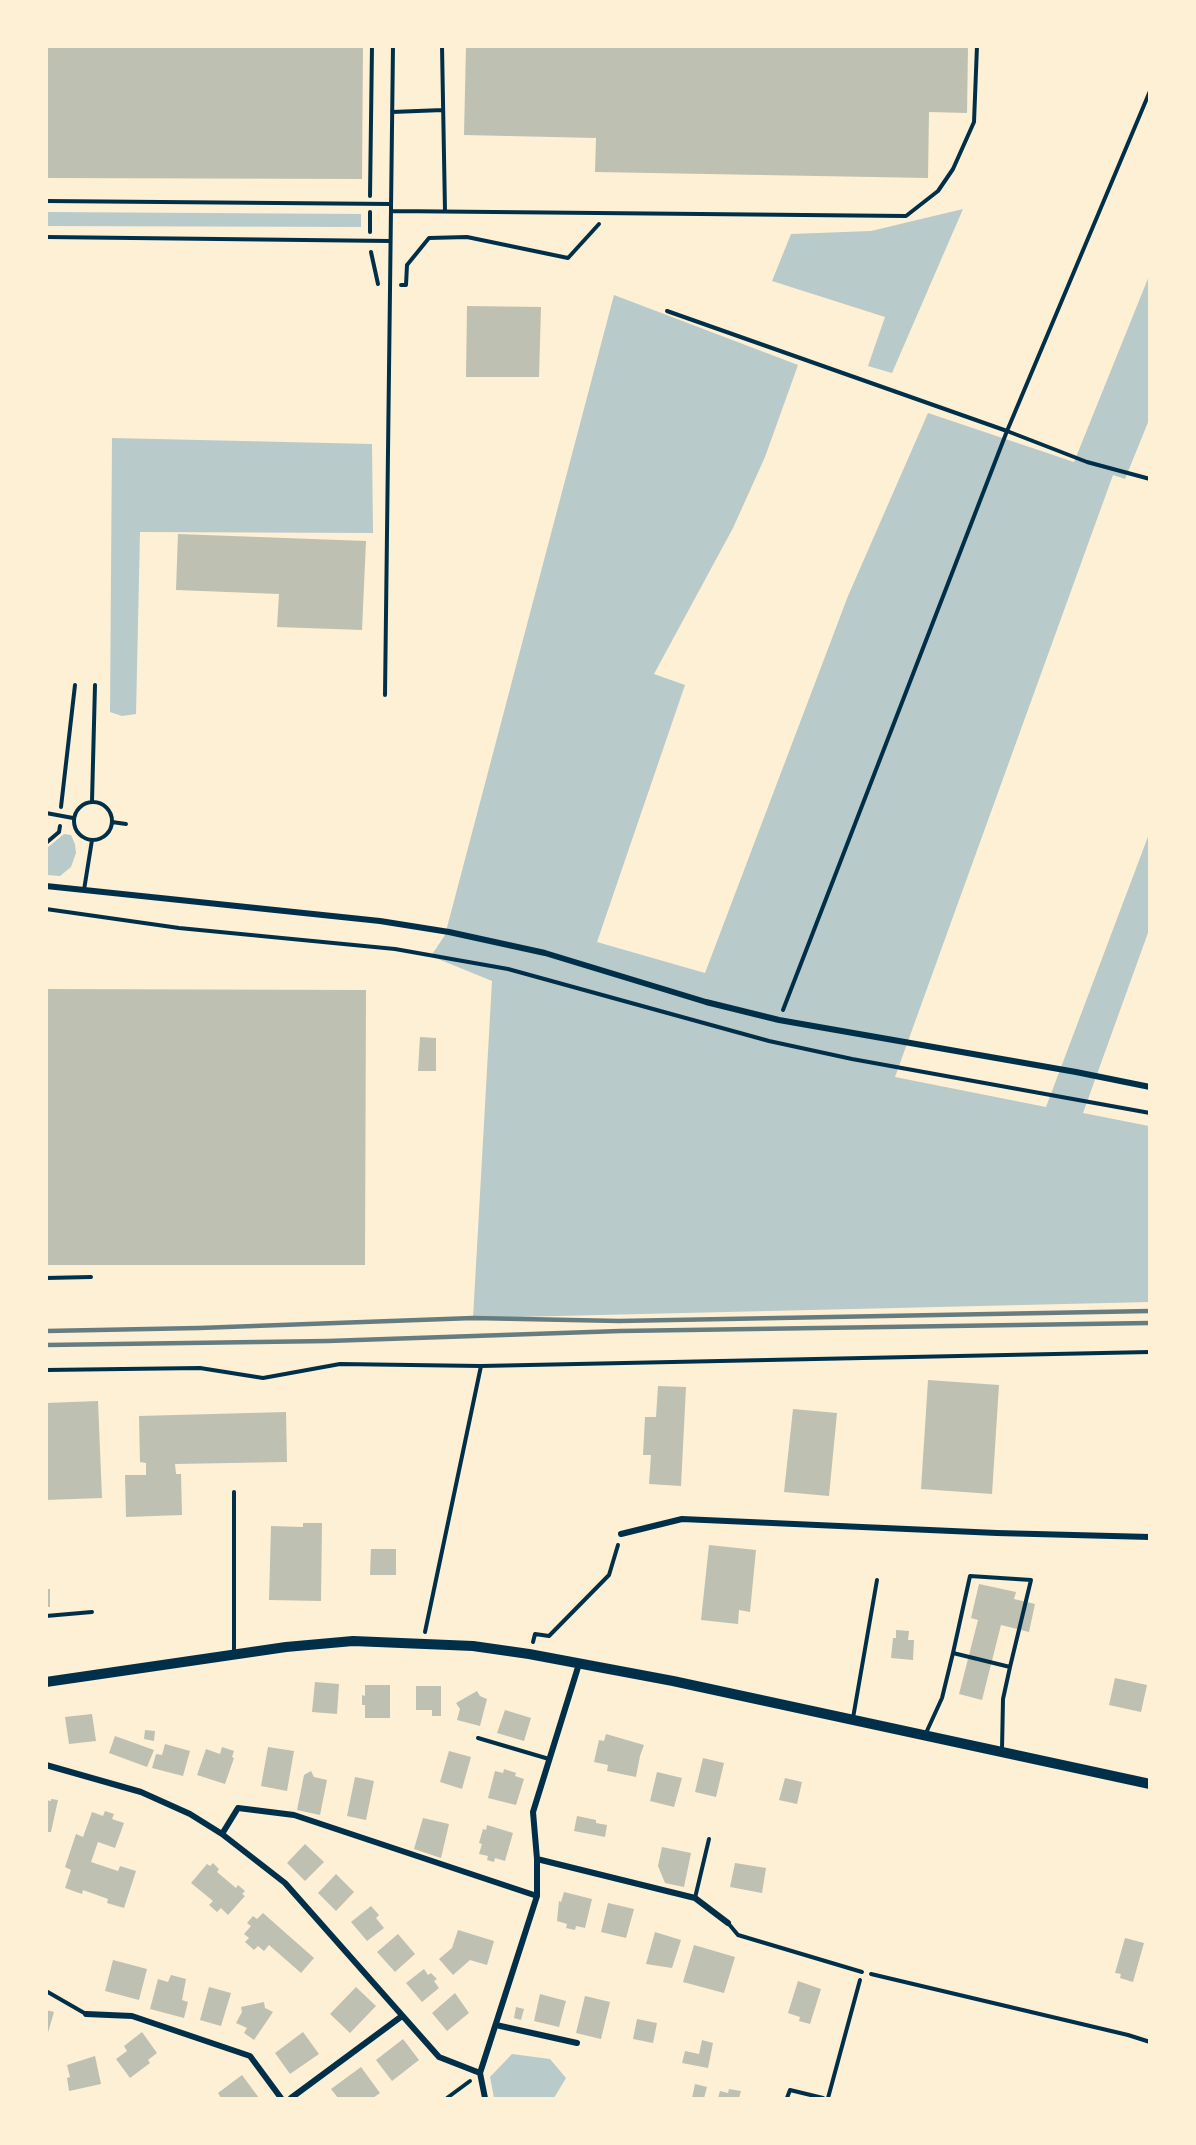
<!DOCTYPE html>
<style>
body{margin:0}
#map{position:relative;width:1196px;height:2145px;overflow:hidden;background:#fdf0d5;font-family:"Public Sans",sans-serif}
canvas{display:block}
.frame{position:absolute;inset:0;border:48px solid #fdf0d5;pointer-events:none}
</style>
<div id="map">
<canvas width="1196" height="2145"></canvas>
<div class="frame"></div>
</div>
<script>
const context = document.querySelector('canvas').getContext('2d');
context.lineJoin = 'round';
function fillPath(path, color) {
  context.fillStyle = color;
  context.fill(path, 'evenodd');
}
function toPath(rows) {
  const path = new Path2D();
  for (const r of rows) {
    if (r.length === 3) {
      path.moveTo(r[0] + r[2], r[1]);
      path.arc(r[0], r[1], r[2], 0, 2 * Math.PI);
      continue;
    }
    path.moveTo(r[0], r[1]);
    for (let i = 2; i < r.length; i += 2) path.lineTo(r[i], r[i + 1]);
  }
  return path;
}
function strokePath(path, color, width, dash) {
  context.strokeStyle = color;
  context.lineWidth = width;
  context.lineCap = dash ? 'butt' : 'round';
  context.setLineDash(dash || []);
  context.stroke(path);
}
fillPath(toPath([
 [963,209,892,373,868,366,885,317,772,281,791,234,871,231],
 [47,212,361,214,361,227,47,226],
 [1149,276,1149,420,1125,479,1113,475,895,1077,1046,1107,1149,834,1149,930,1083,1113,1149,1126,1149,1302,473,1318,492,981,431,956,445,935,614,295,798,365,765,457,733,528,654,674,685,685,597,942,705,973,848,596,928,413,1074,462],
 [112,438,372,444,373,533,140,532,136,714,122,716,110,712],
 [64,834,71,835,75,844,76,853,71,867,60,876,47,875,47,848],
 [512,2054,550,2059,566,2078,554,2098,494,2098,490,2077]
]), '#b9caca');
fillPath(toPath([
 [46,46,363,46,362,179,46,178],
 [466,46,968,46,967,113,929,112,928,178,595,172,596,138,464,135],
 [467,306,541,307,539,377,466,377],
 [178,534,366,541,362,630,277,627,279,594,176,590],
 [46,989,366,990,365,1265,46,1265],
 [420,1037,436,1038,436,1071,418,1071],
 [928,1380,999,1385,992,1494,921,1489],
 [658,1386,686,1387,681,1486,649,1484,651,1455,643,1455,645,1417,656,1417],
 [98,1401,102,1498,46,1500,46,1403],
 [793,1409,837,1413,829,1496,784,1492],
 [286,1412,287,1462,175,1464,176,1474,181,1474,182,1515,126,1517,125,1475,146,1475,146,1463,140,1462,139,1416],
 [303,1523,322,1523,321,1601,269,1600,271,1526,303,1527],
 [709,1545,756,1550,750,1612,739,1610,738,1624,701,1620],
 [371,1549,396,1549,396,1575,370,1575],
 [979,1584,1016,1592,1014,1599,1035,1604,1029,1632,1001,1625,982,1700,959,1694,978,1620,971,1618],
 [46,1589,50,1589,50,1607,46,1607],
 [896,1630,909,1631,908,1640,914,1640,913,1660,891,1658,893,1638,896,1638],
 [1115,1678,1147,1685,1141,1712,1109,1705],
 [315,1682,339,1684,337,1714,312,1712],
 [365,1685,390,1685,390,1718,365,1718,365,1705,362,1705,362,1695,365,1696],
 [416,1686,441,1686,441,1716,432,1716,432,1710,416,1710],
 [477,1691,480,1696,487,1699,480,1726,457,1720,460,1709,456,1703],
 [505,1710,531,1718,524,1741,497,1733],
 [92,1714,96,1741,69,1744,65,1717],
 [145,1730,155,1731,154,1741,144,1739],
 [606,1734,644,1745,640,1756,636,1777,607,1771,608,1765,594,1762,599,1740,604,1741],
 [115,1736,154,1750,147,1767,109,1753],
 [165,1744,190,1751,183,1776,152,1768,156,1754,162,1755],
 [222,1747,234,1751,232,1757,234,1758,225,1784,197,1775,206,1749,220,1754],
 [268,1747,294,1751,287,1791,261,1786],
 [449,1751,471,1757,462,1789,440,1782],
 [703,1758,724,1763,716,1797,695,1792],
 [504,1769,516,1773,515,1776,524,1779,516,1805,488,1798,495,1771,503,1773],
 [311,1771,314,1777,327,1780,320,1815,297,1810,304,1775],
 [657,1772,682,1778,674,1807,650,1801],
 [355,1777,374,1781,366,1820,347,1816],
 [785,1778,802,1782,797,1804,779,1800],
 [51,1799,58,1800,51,1832,46,1832,46,1800,51,1801],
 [105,1811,114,1814,112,1819,124,1823,115,1848,98,1842,91,1862,118,1871,120,1866,136,1871,124,1908,107,1903,108,1899,83,1890,82,1894,65,1888,71,1870,65,1867,76,1834,83,1837,92,1812,103,1816],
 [577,1816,596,1820,596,1823,607,1825,605,1837,574,1831],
 [423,1818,449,1824,441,1858,414,1849],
 [487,1825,513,1833,505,1861,495,1858,494,1862,487,1860,488,1856,479,1854,482,1844,479,1843,483,1829,486,1830],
 [305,1844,324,1862,305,1881,287,1863],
 [662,1847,691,1853,684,1887,665,1883,658,1866],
 [213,1863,219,1869,217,1872,236,1888,238,1885,245,1891,242,1894,245,1896,228,1915,221,1908,217,1912,209,1905,213,1901,191,1883,207,1864,210,1866],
 [735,1863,766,1868,762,1893,730,1887],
 [336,1874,354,1892,336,1911,318,1893],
 [564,1892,592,1899,585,1928,576,1926,575,1930,566,1928,567,1924,557,1921,559,1901,561,1902],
 [608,1903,634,1909,626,1938,601,1932],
 [371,1906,379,1915,376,1918,384,1928,367,1941,351,1922],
 [263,1913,314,1958,301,1973,269,1945,264,1951,258,1946,254,1950,245,1942,249,1938,244,1934,251,1926,247,1923,253,1916,257,1919],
 [458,1930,494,1941,487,1965,470,1960,453,1975,439,1959,452,1948],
 [655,1932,681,1940,672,1968,646,1964],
 [398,1934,415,1954,395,1972,377,1952],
 [1125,1938,1144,1943,1133,1982,1120,1978,1121,1974,1115,1973],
 [694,1945,735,1957,724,1993,683,1982],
 [113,1960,147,1969,139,2000,105,1991],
 [424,1969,428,1975,431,1973,437,1979,434,1981,439,1988,422,2002,406,1983],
 [171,1975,186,1979,182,2000,188,2002,184,2018,150,2009,158,1979,168,1982],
 [798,1981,821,1989,810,2024,799,2021,800,2017,788,2013],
 [209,1987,231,1993,221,2026,200,2020],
 [356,1987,376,2006,350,2033,330,2014],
 [455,1993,469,2013,447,2031,432,2013],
 [540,1994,566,2001,559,2027,534,2021],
 [585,1996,610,2002,601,2039,576,2033],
 [264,2002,265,2008,273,2012,254,2040,244,2033,247,2028,236,2023,242,2012,241,2007],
 [516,2007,524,2009,521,2020,514,2018],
 [46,2010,54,2012,47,2036,46,2036],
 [637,2019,657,2023,653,2043,633,2039],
 [142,2032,157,2053,148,2060,150,2063,130,2078,116,2059,127,2051,124,2046],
 [303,2032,319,2054,290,2074,275,2053],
 [403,2039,419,2060,392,2081,376,2060],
 [702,2040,713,2043,708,2068,682,2063,685,2051,699,2054],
 [95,2056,101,2084,69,2091,67,2078,70,2077,67,2065],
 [361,2067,380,2093,373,2098,338,2098,331,2089],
 [242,2075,259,2098,221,2098,218,2093],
 [695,2084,707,2087,704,2098,692,2098],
 [729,2089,741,2091,739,2098,718,2098,720,2091,728,2093]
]), '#bec0b2');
strokePath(toPath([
 [370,196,372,46],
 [370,232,370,212],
 [371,252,378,284],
 [401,285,406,285,407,265,429,238,467,237,568,258,599,224],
 [667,311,1007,431,1087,462,1150,479],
 [61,807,75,685],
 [46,843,59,832,60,826],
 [46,909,179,928,395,949,508,969,769,1041,852,1059,1150,1113],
 [783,1010,1007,431,1150,91],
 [46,1370,200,1368,263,1378,340,1364,481,1366,1150,1352],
 [425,1632,481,1366],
 [533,1642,535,1634,549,1636,609,1575,618,1545],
 [871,1974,1128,2035,1150,2042],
 [447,2098,470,2081],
 [787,2098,790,2090,823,2098],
 [828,2098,860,1980]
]), '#003049', 4);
strokePath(toPath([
 [442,46,445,211],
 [392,112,443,110],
 [46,201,391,204],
 [391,211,906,216,938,191,953,169,974,122,977,46],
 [46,237,390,241],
 [385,695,393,46],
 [92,801,95,685],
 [93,821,19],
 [46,813,73,818],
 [112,822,126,824],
 [84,890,92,840],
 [46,1278,91,1277],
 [46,1616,92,1612],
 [953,1653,970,1576,1031,1580,1010,1667],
 [234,1654,234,1492],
 [853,1718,877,1580],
 [926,1733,942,1698,953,1653,1010,1667,1003,1699,1002,1749],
 [478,1738,549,1759],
 [695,1898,709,1839],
 [728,1923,738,1935,862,1972],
 [46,1991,86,2014]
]), '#003049', 4);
strokePath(toPath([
 [46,886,380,921,449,932,545,953,706,1002,779,1020,1076,1072,1150,1087],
 [621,1534,682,1519,997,1533,1150,1537],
 [46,1765,141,1792,190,1814,222,1834,285,1883,439,2057,480,2073,485,2098],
 [222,1834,238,1808,294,1815,537,1896],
 [537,1859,695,1898,728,1923],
 [86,2014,132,2016,250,2056,281,2098],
 [496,2025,577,2043],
 [480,2073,537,1896,537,1859,533,1812,579,1664],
 [291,2098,402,2016]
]), '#003049', 6);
strokePath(toPath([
 [46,1682,286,1647,353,1641,473,1646,529,1654,673,1681,1150,1784]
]), '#003049', 10);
strokePath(toPath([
 [46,1331,199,1328,473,1318,619,1321,1150,1311],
 [46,1345,328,1341,620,1331,1150,1323]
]), '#657d81', 4.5);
</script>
